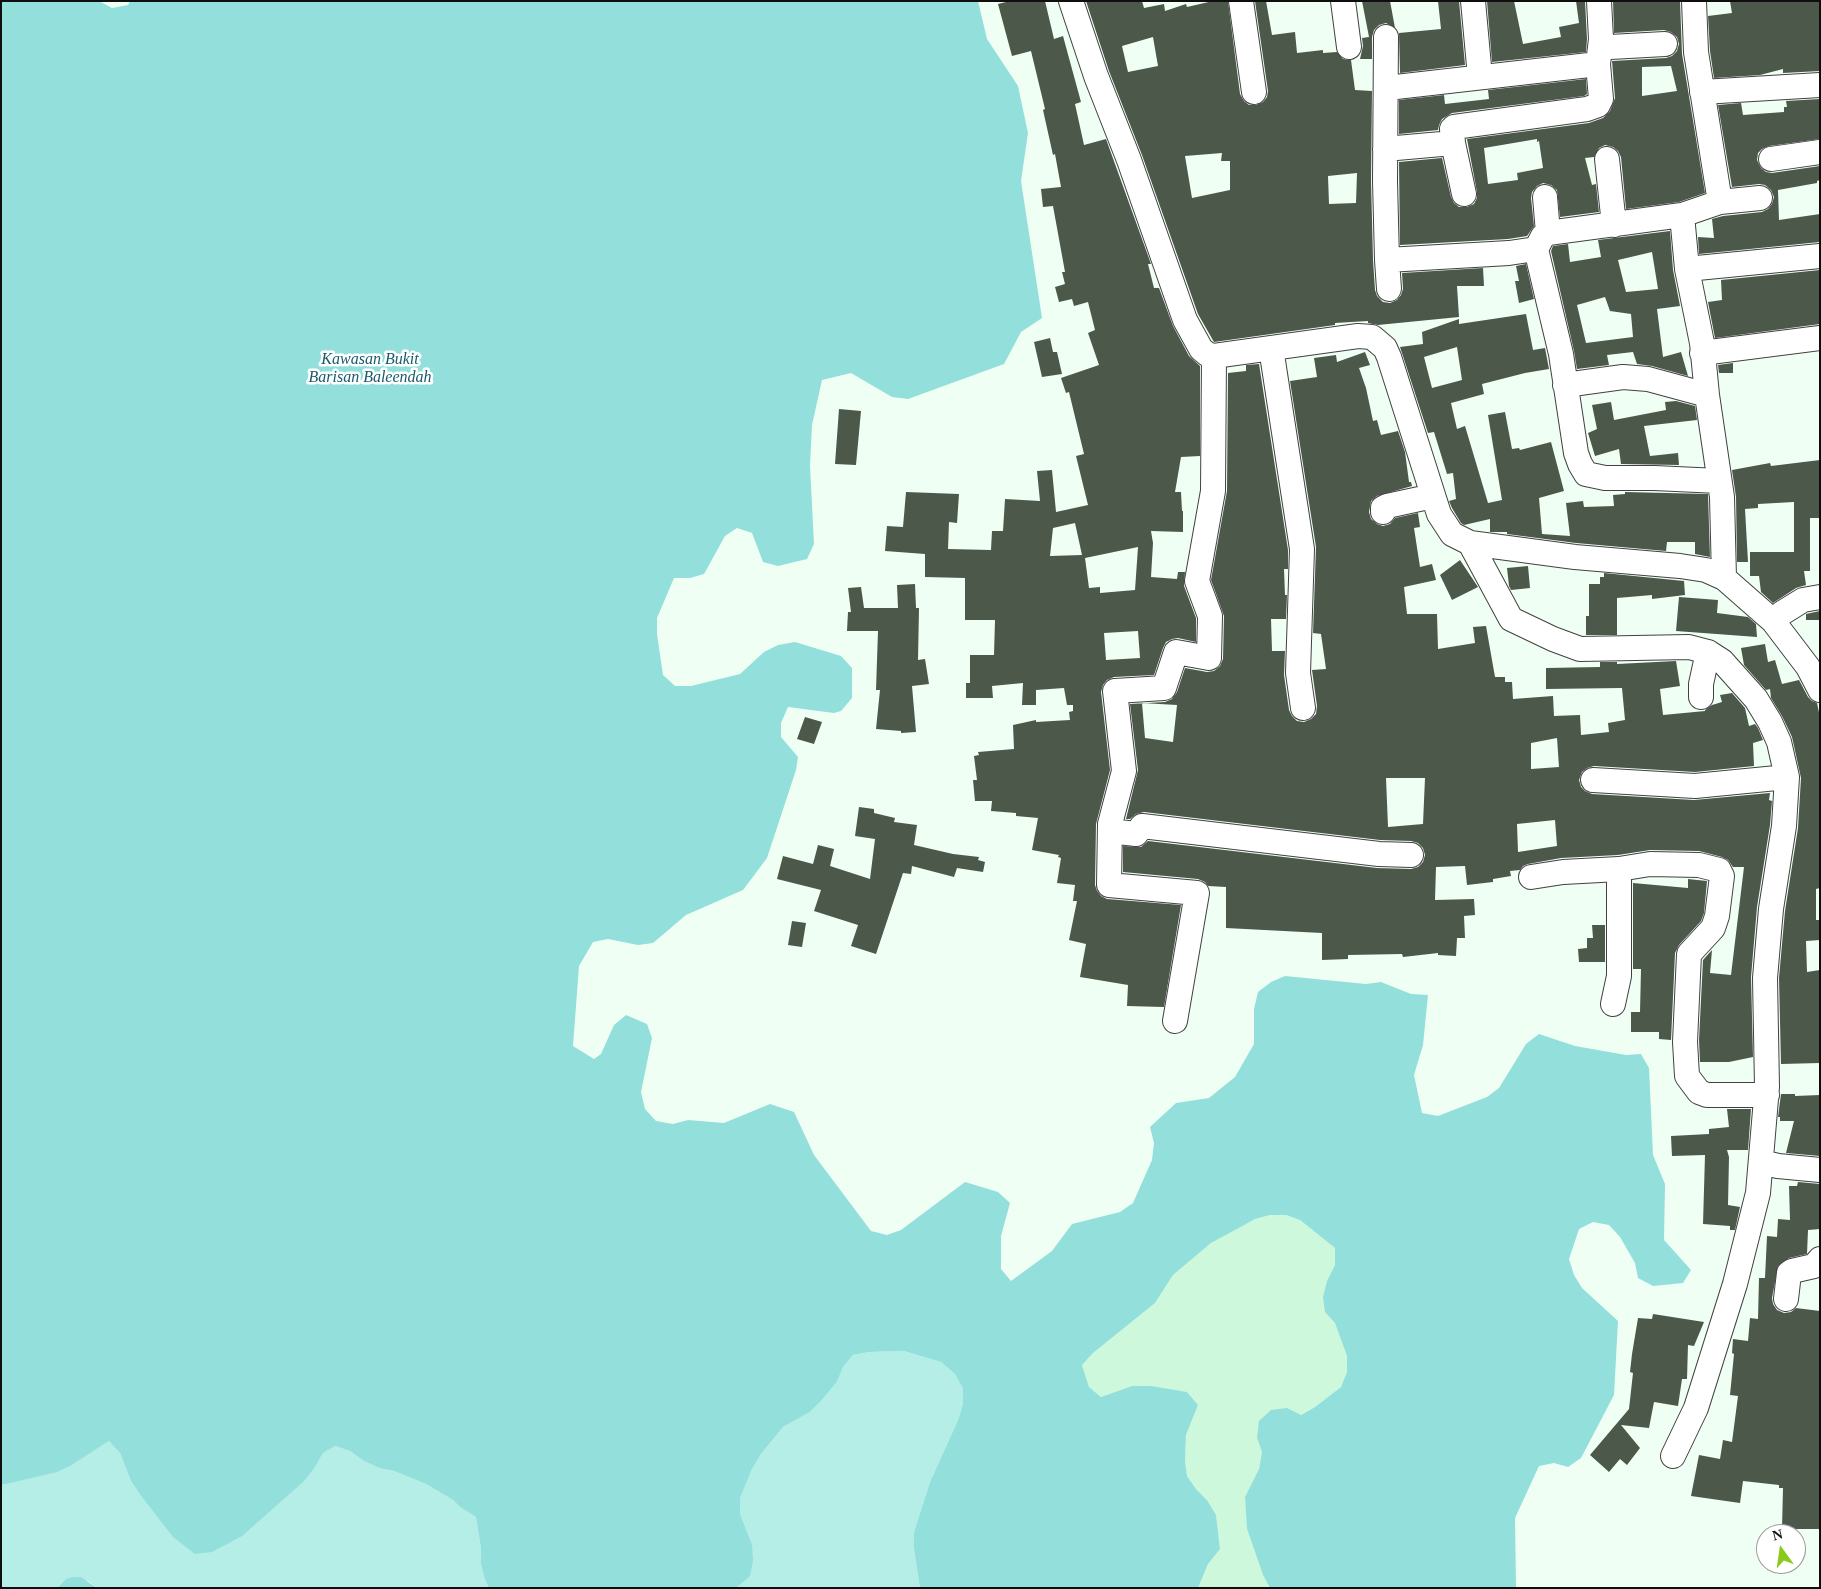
<!DOCTYPE html>
<style>
body{margin:0}
#map{position:relative;width:1821px;height:1589px;overflow:hidden;background:#effff3;font-family:"Times New Roman",serif}
canvas{display:block}
.frame{position:absolute;inset:0;border:2px solid #0e0e0e;pointer-events:none}
.north{position:absolute;left:1756px;top:1524px;width:50px;height:50px;box-sizing:border-box;background:#fff;border:1px solid #9f9f9f;border-radius:50%;rotate:346deg;font-size:14px;font-weight:700;line-height:20px;text-align:center;color:#0e0e0e}
.north::after{content:'';display:block;margin:auto;width:18px;height:22px;background:#8aca1a;clip-path:polygon(50% 0,100% 100%,50% 72%,0 100%)}
</style>
<div id="map">
<canvas width="1821" height="1589"></canvas>
<div class="frame"></div>
<div class="north">N</div>
</div>
<script>
const context = document.querySelector('canvas').getContext('2d');
context.lineJoin = 'round';
function fillPath(path, color) {
  context.fillStyle = color;
  context.fill(path, 'evenodd');
}
function toPath(rows) {
  const path = new Path2D();
  for (const r of rows) {
    path.moveTo(r[0], r[1]);
    for (let i = 2; i < r.length; i += 2) path.lineTo(r[i], r[i + 1]);
  }
  return path;
}
function strokePath(path, color, width, dash) {
  context.strokeStyle = color;
  context.lineWidth = width;
  context.lineCap = dash ? 'butt' : 'round';
  context.setLineDash(dash || []);
  context.stroke(path);
}
function drawText(font, color, halo, rows, align = 'center') {
  context.font = font + ' "Times New Roman",serif';
  context.lineWidth = 5;
  context.setLineDash([]);
  context.textBaseline = 'middle';
  context.strokeStyle = halo;
  context.fillStyle = color;
  for (const [text, x, y, turn = 0] of rows) {
    context.save();
    context.translate(x, y);
    context.rotate((+turn || 0) * Math.PI / 180);
    context.textAlign = isNaN(turn) ? turn : align;
    if (halo) context.strokeText(text, 0, 0);
    context.fillText(text, 0, 0);
    context.restore();
  }
}
fillPath(toPath([
 [1270,1215,1286,1215,1300,1220,1335,1248,1335,1265,1327,1281,1325,1312,1335,1323,1347,1356,1347,1372,1341,1387,1315,1407,1257,1438,1262,1452,1259,1469,1245,1497,1247,1529,1263,1575,1270,1588,1198,1588,1208,1564,1220,1549,1216,1515,1207,1500,1196,1489,1187,1476,1185,1461,1186,1435,1198,1405,1187,1392,1132,1386,1101,1397,1089,1387,1082,1365,1093,1353,1155,1303,1173,1275,1211,1243,1241,1225,1255,1219]
]), '#cdf8db');
fillPath(toPath([
 [904,1351,941,1362,955,1374,963,1389,963,1404,958,1420,930,1482,914,1532,914,1549,920,1588,736,1588,738,1587,752,1544,740,1514,740,1497,752,1469,761,1454,783,1427,810,1412,821,1401,837,1382,843,1367,853,1355,869,1352],
 [109,1441,120,1453,131,1481,141,1496,172,1536,315,1467,323,1453,335,1446,350,1451,364,1461,379,1468,394,1471,426,1484,453,1500,460,1507,476,1517,481,1549,481,1564,485,1580,489,1588,97,1588,88,1581,66,1579,57,1588,1,1588,1,1484,6,1484,72,1465]
]), '#b5ede7');
fillPath(toPath([
 [1,1,99,1,112,8,128,5,130,1,978,1,987,39,1018,86,1028,133,1021,181,1042,318,1021,332,1004,364,908,399,892,397,851,373,822,380,812,425,810,466,814,544,807,559,778,566,763,562,752,533,737,528,725,536,704,574,690,578,674,578,657,618,657,634,663,675,675,686,691,686,740,674,764,652,778,645,795,642,841,656,852,668,852,698,841,711,834,713,788,707,781,723,781,737,798,757,796,770,767,858,743,890,686,915,653,943,638,945,608,939,593,942,579,966,573,1046,594,1059,601,1054,614,1025,626,1015,647,1024,652,1038,641,1092,645,1109,656,1121,673,1124,688,1120,724,1123,770,1104,794,1112,814,1155,871,1231,887,1235,901,1230,965,1182,998,1192,1010,1203,1001,1236,1001,1269,1011,1281,1052,1251,1072,1224,1120,1212,1133,1203,1152,1160,1154,1143,1150,1127,1176,1103,1209,1098,1235,1077,1254,1044,1254,1009,1258,992,1271,982,1285,976,1366,984,1381,982,1411,994,1428,995,1423,1045,1414,1075,1422,1113,1438,1116,1487,1097,1499,1088,1526,1044,1539,1034,1575,1046,1626,1055,1641,1054,1649,1068,1653,1155,1665,1184,1664,1240,1691,1270,1683,1283,1653,1286,1638,1278,1635,1263,1620,1237,1609,1225,1593,1222,1579,1229,1569,1259,1574,1275,1582,1288,1618,1321,1614,1395,1581,1458,1568,1467,1554,1463,1539,1466,1515,1518,1516,1588,1270,1588,1263,1575,1247,1529,1245,1497,1259,1469,1262,1452,1257,1438,1259,1421,1271,1410,1287,1408,1301,1415,1315,1407,1341,1387,1347,1372,1347,1356,1335,1323,1325,1312,1323,1297,1327,1281,1335,1265,1335,1248,1300,1220,1286,1215,1270,1215,1255,1219,1211,1243,1173,1275,1155,1303,1093,1353,1082,1365,1089,1387,1101,1397,1132,1386,1151,1386,1187,1392,1198,1405,1186,1435,1185,1461,1187,1476,1196,1489,1207,1500,1216,1515,1220,1549,1208,1564,1198,1588,920,1588,914,1549,914,1532,930,1482,958,1420,963,1404,963,1389,955,1374,941,1362,904,1351,869,1352,853,1355,843,1367,837,1382,821,1401,810,1412,783,1427,761,1454,752,1469,740,1498,740,1514,752,1544,753,1560,750,1576,736,1588,489,1588,485,1580,481,1564,481,1549,476,1517,460,1507,453,1500,426,1484,394,1471,379,1468,364,1461,350,1451,335,1446,323,1453,315,1467,303,1482,242,1536,212,1552,195,1554,172,1536,141,1496,131,1481,120,1453,109,1441,72,1465,57,1472,6,1484,1,1484],
 [73,1577,81,1577,97,1588,57,1588,66,1579]
]), '#93dfdc');
fillPath(toPath([
 [1010,1,1045,1,1054,39,1063,36,1081,102,1075,104,1084,145,1106,139,1151,264,1148,264,1154,288,1159,288,1173,326,1189,356,1200,366,1200,456,1181,457,1175,492,1181,492,1182,511,1183,511,1183,532,1151,531,1153,543,1151,577,1177,579,1178,572,1185,572,1184,586,1196,618,1196,642,1178,638,1172,639,1166,642,1163,648,1154,675,1114,677,1107,680,1103,685,1101,692,1110,770,1096,824,1095,885,1097,891,1101,896,1107,899,1181,905,1164,1007,1127,1006,1128,985,1080,977,1086,944,1069,940,1077,901,1073,901,1075,885,1057,883,1061,858,1058,857,1059,855,1032,850,1038,818,1016,816,1016,813,991,811,992,801,975,801,973,780,977,780,974,756,979,755,978,752,1014,749,1013,725,1036,720,1036,722,1070,720,1069,712,1073,711,1073,705,1067,705,1064,688,1036,690,1036,705,1022,705,1023,683,992,686,993,698,966,698,966,683,970,683,970,655,994,655,995,620,965,620,965,578,925,577,925,554,885,551,887,526,903,527,906,492,959,494,957,523,949,522,948,549,991,550,992,531,1003,531,1005,499,1040,501,1037,471,1052,470,1056,512,1088,505,1076,456,1084,454,1069,392,1066,393,1061,378,1099,365,1088,333,1095,330,1088,302,1074,306,1072,299,1059,302,1055,287,1065,284,1062,272,1065,272,1053,206,1043,207,1041,189,1061,187,1055,154,1053,155,1043,110,1045,109,1031,51,1012,56,998,4],
 [1075,523,1082,555,1050,556,1053,528],
 [1138,547,1135,590,1100,593,1100,587,1089,588,1085,558],
 [1138,631,1140,658,1106,660,1104,633],
 [1086,1,1142,1,1144,8,1164,4,1165,11,1186,4,1187,7,1213,1,1228,1,1240,94,1244,101,1249,105,1256,105,1263,102,1267,97,1268,91,1255,1,1266,1,1272,35,1295,32,1297,53,1323,50,1323,53,1337,52,1343,59,1351,60,1355,90,1372,91,1371,181,1373,260,1375,290,1377,296,1383,302,1390,303,1397,300,1401,295,1403,289,1402,273,1483,268,1484,286,1457,286,1459,317,1378,325,1368,323,1368,321,1335,323,1335,325,1214,342,1198,314,1142,155,1109,71],
 [1153,37,1158,66,1128,72,1122,46],
 [1222,153,1221,161,1230,161,1230,190,1192,198,1185,156],
 [1357,173,1356,203,1329,204,1328,176],
 [1362,1,1390,1,1395,28,1386,23,1379,25,1374,30,1372,37,1372,59,1360,59,1363,46,1362,38,1369,37],
 [1438,1,1459,1,1465,65,1400,73,1399,33,1441,29],
 [1487,1,1514,1,1523,44,1561,37,1559,27,1579,23,1576,1,1585,1,1587,39,1586,52,1492,62],
 [1613,1,1680,1,1682,54,1705,193,1679,202,1626,209,1621,157,1618,151,1613,147,1605,145,1599,148,1594,157,1585,158,1592,185,1596,184,1599,212,1560,217,1557,190,1551,185,1543,183,1537,186,1532,192,1531,198,1534,226,1527,236,1508,239,1400,245,1399,162,1442,158,1451,197,1454,203,1459,207,1467,207,1474,204,1477,198,1477,192,1467,139,1589,123,1603,118,1610,111,1615,98,1612,61,1666,58,1672,56,1677,51,1679,44,1677,37,1671,32,1664,30,1614,33],
 [1671,66,1677,91,1642,96,1642,67],
 [1537,139,1537,142,1539,141,1543,168,1517,173,1518,180,1488,184,1484,148],
 [1730,1,1820,1,1820,71,1783,73,1783,69,1760,75,1714,78,1710,51,1708,16,1732,13],
 [1586,79,1587,94,1584,96,1452,113,1442,119,1439,125,1438,130,1399,134,1399,100,1444,95,1445,104,1489,99,1488,90],
 [1820,99,1820,139,1769,146,1762,149,1758,153,1757,160,1761,168,1766,172,1772,173,1820,166,1820,180,1817,181,1817,183,1778,190,1779,220,1820,214,1820,242,1699,254,1698,237,1714,238,1712,219,1723,216,1762,212,1768,209,1772,204,1774,197,1771,190,1765,185,1759,184,1732,187,1718,105,1741,103,1743,115,1784,112,1784,107,1787,107,1786,101],
 [1670,231,1673,270,1680,306,1657,309,1663,357,1681,352,1688,376,1652,366,1637,364,1633,352,1607,355,1609,365,1577,369,1574,351,1551,251,1553,246,1568,244,1570,262,1601,257,1598,240],
 [1652,252,1658,289,1626,292,1618,260],
 [1605,297,1610,311,1631,314,1633,337,1586,343,1577,305],
 [1526,264,1534,299,1519,303,1515,281,1519,281,1516,266],
 [1820,270,1820,324,1715,338,1708,302,1722,300,1721,280],
 [1526,314,1533,350,1545,348,1549,369,1525,373,1482,384,1484,394,1451,403,1457,429,1465,426,1488,503,1502,500,1488,415,1505,412,1512,449,1519,448,1520,450,1551,442,1564,491,1539,498,1542,534,1570,536,1566,503,1583,501,1584,507,1614,506,1613,495,1625,494,1625,492,1708,494,1710,557,1695,554,1695,542,1667,542,1666,551,1576,543,1507,534,1507,532,1490,532,1490,519,1464,525,1461,523,1452,508,1449,501,1456,499,1453,473,1447,474,1434,432,1428,433,1400,347,1423,344,1422,332,1459,319,1459,324],
 [1457,347,1462,380,1432,388,1424,357],
 [1050,338,1053,352,1057,352,1062,374,1042,377,1034,342],
 [1365,352,1370,365,1359,368,1366,388,1373,421,1377,420,1381,435,1398,431,1405,452,1409,482,1411,482,1412,486,1377,496,1371,501,1369,512,1371,519,1377,524,1383,526,1390,524,1395,518,1418,513,1420,527,1414,528,1420,567,1432,564,1436,580,1404,587,1407,614,1437,614,1438,649,1475,643,1473,627,1486,626,1495,677,1505,677,1505,682,1512,682,1513,699,1553,696,1554,716,1580,715,1581,735,1609,732,1608,723,1625,720,1622,688,1546,689,1546,668,1600,667,1600,662,1617,662,1617,664,1676,661,1680,686,1660,689,1663,715,1705,711,1705,710,1712,705,1722,702,1720,695,1732,693,1745,708,1749,726,1755,724,1758,728,1763,740,1753,743,1754,766,1695,772,1594,766,1587,768,1582,772,1579,780,1581,787,1585,791,1592,794,1694,800,1770,793,1769,800,1772,801,1770,825,1757,907,1751,977,1753,1057,1729,1062,1700,1062,1699,1040,1703,960,1712,950,1710,973,1731,975,1744,867,1733,867,1728,860,1722,857,1699,851,1650,850,1618,855,1561,858,1528,864,1523,866,1520,870,1510,871,1511,876,1493,879,1493,882,1467,885,1465,866,1436,867,1435,900,1474,899,1475,915,1464,916,1465,938,1457,938,1456,956,1438,955,1438,953,1403,957,1402,954,1348,955,1348,959,1322,960,1322,933,1226,928,1226,887,1208,886,1205,882,1198,879,1123,872,1123,846,1141,847,1148,841,1377,868,1411,869,1418,867,1423,862,1425,855,1423,848,1418,843,1411,841,1380,840,1144,812,1136,814,1130,819,1126,819,1138,770,1130,704,1165,702,1172,699,1177,692,1185,668,1207,672,1214,671,1220,666,1223,659,1224,616,1211,580,1227,491,1228,373,1246,371,1246,365,1259,364,1288,550,1288,569,1284,569,1285,595,1287,595,1286,619,1271,619,1272,651,1285,651,1284,675,1289,710,1292,716,1297,721,1304,722,1311,719,1316,714,1317,706,1312,670,1326,669,1321,634,1313,633,1316,547,1290,381,1317,377,1314,358,1336,355,1337,362],
 [1142,703,1177,705,1173,742,1145,738],
 [1557,738,1559,767,1531,769,1531,743],
 [1386,778,1425,778,1423,824,1388,827],
 [1555,820,1557,846,1518,852,1517,824],
 [1733,363,1733,373,1719,373,1718,365],
 [1676,401,1695,406,1697,420,1644,426,1650,456,1678,453,1679,465,1621,464,1619,449,1595,456,1588,433,1597,429,1592,405,1611,402,1614,420,1666,410,1665,402],
 [839,409,861,411,856,465,835,464],
 [1820,460,1820,518,1810,518,1810,571,1804,571,1806,585,1796,588,1773,603,1761,592,1759,576,1750,576,1750,552,1794,552,1794,502,1758,504,1758,508,1745,509,1748,562,1737,562,1736,497,1732,470,1770,463,1771,466],
 [1460,560,1478,587,1452,600,1440,575],
 [1528,566,1530,588,1511,590,1509,586,1507,568],
 [1604,573,1684,581,1685,595,1652,599,1652,595,1617,598,1617,635,1586,635,1586,616,1589,616,1589,584,1600,584,1600,577,1604,577],
 [915,584,916,608,919,608,918,660,925,659,929,684,912,686,916,732,901,733,901,731,876,729,880,690,876,690,878,631,847,631,848,612,851,612,848,588,861,587,864,608,898,608,897,585],
 [1679,597,1718,600,1717,613,1748,617,1756,624,1757,637,1676,631],
 [1820,611,1820,620,1806,620,1806,614],
 [1765,644,1768,662,1775,660,1782,684,1799,680,1808,697,1812,701,1817,703,1820,717,1820,888,1816,889,1816,920,1820,920,1820,940,1806,941,1807,972,1820,970,1820,1063,1781,1064,1779,978,1785,911,1798,828,1801,778,1792,737,1782,716,1771,698,1770,689,1766,690,1744,665,1741,648],
 [805,717,822,722,814,744,797,739],
 [859,807,874,809,874,813,895,818,894,822,917,825,914,845,953,854,979,857,978,860,985,862,983,872,957,868,954,877,912,866,911,874,903,873,876,954,851,946,858,925,814,911,821,890,777,879,783,856,813,864,818,845,834,849,830,866,870,879,875,839,855,836],
 [1688,879,1707,881,1704,913,1701,921,1679,945,1675,953,1671,1040,1659,1039,1659,1032,1631,1032,1631,1012,1640,1012,1641,969,1633,969,1633,883,1688,888],
 [792,921,806,923,802,947,788,945],
 [1592,925,1605,925,1605,962,1579,962,1578,949,1587,948,1587,938,1593,938],
 [1781,1094,1795,1094,1795,1096,1820,1095,1820,1156,1786,1153,1794,1121,1780,1121,1780,1117,1778,1117],
 [1727,1109,1751,1109,1748,1150,1727,1150,1729,1157,1728,1205,1740,1207,1735,1230,1730,1230,1730,1226,1703,1224,1705,1155,1672,1156,1671,1136,1709,1134,1709,1129,1729,1127],
 [1798,1182,1820,1184,1820,1229,1808,1230,1807,1254,1789,1258,1778,1266,1772,1298,1773,1304,1777,1310,1784,1313,1791,1312,1796,1308,1820,1311,1820,1529,1782,1529,1783,1488,1779,1488,1779,1485,1743,1481,1740,1503,1691,1496,1699,1455,1720,1459,1723,1440,1732,1442,1738,1396,1730,1395,1734,1354,1732,1353,1733,1339,1748,1341,1750,1318,1758,1319,1759,1278,1765,1278,1767,1236,1777,1237,1778,1219,1790,1220,1789,1186,1797,1186],
 [1653,1314,1704,1322,1694,1346,1688,1345,1687,1379,1682,1379,1678,1406,1654,1402,1649,1428,1621,1425,1640,1448,1627,1465,1620,1459,1609,1472,1590,1455,1629,1409,1633,1373,1630,1372,1632,1354,1638,1318,1652,1319]
]), '#4c5849');
const minor = toPath([
 [1071,1,1096,76,1129,160,1185,320,1201,349,1207,354,1214,356,1358,336,1372,337,1385,348,1389,357,1439,514,1452,534,1470,543,1575,557,1680,566,1706,570,1724,578,1773,621,1808,667,1820,690],
 [1241,1,1254,92],
 [1343,1,1349,47],
 [1473,1,1480,77],
 [1694,1,1696,52,1720,202],
 [1386,37,1385,181,1387,260,1389,289],
 [1600,49,1610,47,1665,44],
 [1387,88,1598,64],
 [1702,92,1820,85],
 [1385,149,1453,143],
 [1607,159,1614,225],
 [1771,159,1820,152],
 [1464,194,1453,143,1452,129,1454,127,1587,109,1598,105,1601,99,1598,64,1601,39,1599,1],
 [1545,197,1548,233],
 [1682,215,1687,269,1702,343,1707,395,1722,497,1724,578],
 [1387,260,1509,253,1536,249],
 [1687,269,1820,256],
 [1271,348,1302,549,1298,673,1303,708],
 [1702,353,1820,338],
 [1565,385,1623,377,1648,379,1707,395],
 [1719,481,1654,478,1605,478,1586,474,1580,464,1576,453,1561,354,1536,249,1543,236,1548,233,1682,215,1720,202,1760,198],
 [1383,512,1383,508,1387,506,1433,496],
 [1470,543,1511,619,1553,639,1580,649,1689,647,1708,652,1722,661,1756,699,1770,722,1779,742,1787,777,1784,826,1771,909,1765,978,1767,1087,1758,1193,1735,1284,1696,1408,1673,1456],
 [1773,621,1782,613,1803,600,1820,597],
 [1701,697,1701,684,1708,652],
 [1593,780,1695,786,1787,777],
 [1110,831,1136,834,1142,826,1379,854,1411,855],
 [1531,877,1563,872,1619,869,1650,864,1699,865,1719,870,1722,876,1717,916,1713,928,1689,954,1685,1042,1687,1076,1699,1092,1707,1095,1767,1095],
 [1613,1004,1619,976,1619,869],
 [1175,1021,1197,893,1109,885,1110,824,1124,771,1115,691,1164,688,1176,652,1209,658,1210,616,1197,581,1213,491,1214,356],
 [1761,1162,1778,1166,1820,1170],
 [1786,1299,1789,1273,1792,1271,1814,1266,1820,1259]
]);
strokePath(minor, '#414141', 26);
strokePath(minor, '#fff', 24);
drawText('italic 16px', '#195a6b', '#fff', [
 ["Kawasan Bukit",370,360],
 ["Barisan Baleendah",370,378]
]);
</script>
